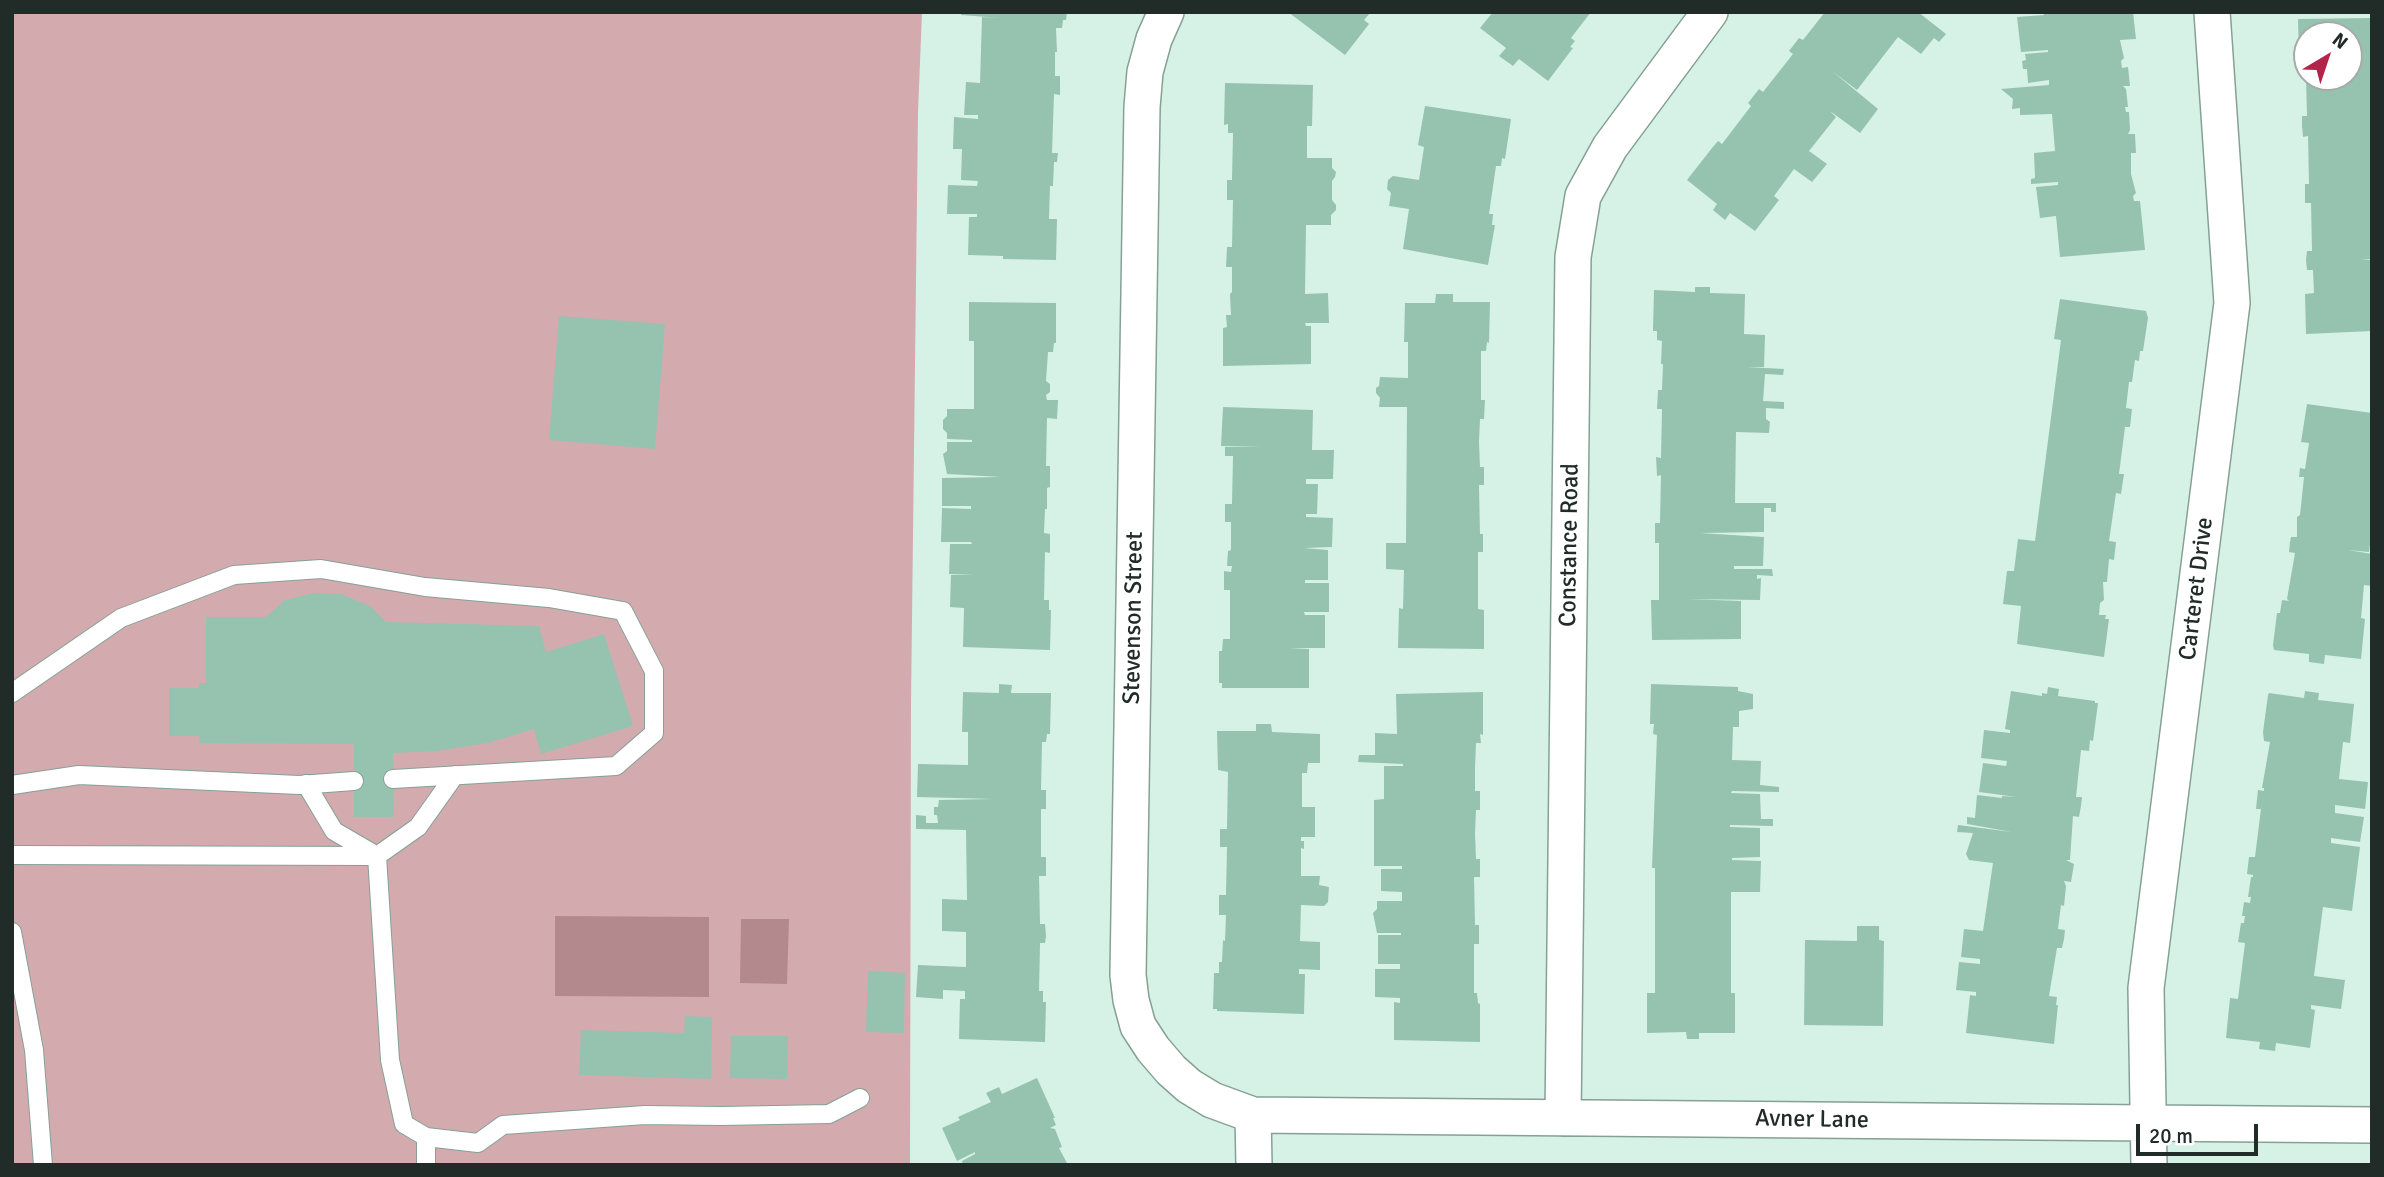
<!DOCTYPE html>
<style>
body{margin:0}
#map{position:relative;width:2384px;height:1177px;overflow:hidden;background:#d6f2e6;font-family:Signika,sans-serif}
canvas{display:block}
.frame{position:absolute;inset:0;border:14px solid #212b27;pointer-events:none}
.north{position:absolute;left:2293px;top:21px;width:70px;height:70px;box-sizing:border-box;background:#fff;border:2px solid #a6aaa9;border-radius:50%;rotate:39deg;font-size:19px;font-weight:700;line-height:28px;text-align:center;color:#212b27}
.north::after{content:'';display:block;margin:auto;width:24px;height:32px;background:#b42349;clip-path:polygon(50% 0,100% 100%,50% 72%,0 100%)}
.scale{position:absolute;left:2136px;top:1124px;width:122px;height:32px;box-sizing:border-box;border:4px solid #212b27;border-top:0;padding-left:9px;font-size:21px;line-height:24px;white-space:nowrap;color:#212b27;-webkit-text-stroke:5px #fff;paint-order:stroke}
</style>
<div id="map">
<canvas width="2384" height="1177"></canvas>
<div class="frame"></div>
<div class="north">N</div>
<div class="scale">20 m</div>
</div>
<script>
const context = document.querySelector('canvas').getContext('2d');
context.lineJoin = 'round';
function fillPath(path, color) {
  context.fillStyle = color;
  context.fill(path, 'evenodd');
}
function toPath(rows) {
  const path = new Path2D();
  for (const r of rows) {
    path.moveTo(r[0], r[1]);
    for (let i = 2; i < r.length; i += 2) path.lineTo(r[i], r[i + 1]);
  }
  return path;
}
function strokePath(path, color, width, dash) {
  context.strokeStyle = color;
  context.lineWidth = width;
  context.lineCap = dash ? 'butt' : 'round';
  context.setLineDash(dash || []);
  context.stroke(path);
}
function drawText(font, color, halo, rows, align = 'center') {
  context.font = font + ' Signika,sans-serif';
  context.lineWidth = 5;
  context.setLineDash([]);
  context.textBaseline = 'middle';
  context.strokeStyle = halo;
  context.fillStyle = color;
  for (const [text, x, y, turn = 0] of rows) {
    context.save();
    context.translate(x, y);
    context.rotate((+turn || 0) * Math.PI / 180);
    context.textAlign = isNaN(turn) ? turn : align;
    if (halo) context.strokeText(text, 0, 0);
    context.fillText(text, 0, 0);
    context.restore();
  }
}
fillPath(toPath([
 [12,12,922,12,918,113,911,704,910,1165,12,1165]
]), '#d3abaf');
fillPath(toPath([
 [555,916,709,917,709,997,555,996],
 [741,919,789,919,787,984,740,983]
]), '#b4898d');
fillPath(toPath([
 [961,12,1067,12,1066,20,1063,20,1062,28,1056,28,1057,52,1055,52,1055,76,1060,76,1060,95,1054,94,1052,153,1058,153,1057,162,1054,162,1053,186,1050,186,1049,219,1057,219,1056,260,1003,259,1003,256,968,255,969,217,977,217,977,214,947,214,948,185,977,186,978,181,961,180,962,149,953,149,954,117,978,119,978,115,964,115,966,82,980,83,982,17,1000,18,961,15],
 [1288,12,1371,12,1364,20,1369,24,1345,55],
 [1493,12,1591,12,1571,38,1575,41,1570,47,1573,48,1548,81,1519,59,1513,66,1499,56,1506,48,1480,28],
 [1825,12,1918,12,1946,34,1939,42,1934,38,1921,54,1898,37,1857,90,1832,71,1878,109,1860,133,1830,111,1836,117,1809,151,1827,164,1812,182,1794,169,1774,196,1779,200,1755,231,1730,213,1725,220,1713,210,1717,204,1687,180,1712,148,1718,141,1722,144,1751,106,1748,103,1759,89,1763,92,1793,54,1789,51,1796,42,1799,38,1803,40],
 [2044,12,2133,12,2136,39,2120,40,2124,58,2121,61,2122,68,2128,67,2130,86,2123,86,2126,89,2128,107,2125,107,2126,112,2129,112,2130,130,2128,134,2135,134,2136,153,2131,153,2131,174,2136,193,2133,196,2134,201,2140,201,2145,250,2060,257,2056,216,2040,218,2036,187,2058,185,2058,182,2031,184,2031,179,2035,178,2034,153,2055,151,2052,114,2020,115,2020,108,2012,109,2013,99,2001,89,2049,85,2049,80,2028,83,2027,69,2023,69,2022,61,2026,60,2025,54,2048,52,2048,50,2021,52,2017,17,2044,15],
 [2372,18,2372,259,2361,259,2372,260,2372,331,2306,334,2305,294,2314,293,2313,270,2307,270,2306,260,2307,251,2312,251,2311,203,2305,203,2305,184,2309,184,2308,136,2303,137,2302,126,2302,116,2307,116,2306,77,2349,77,2349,35,2307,35,2307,69,2301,69,2301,60,2299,60,2298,19],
 [1225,83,1313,85,1312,126,1307,126,1307,158,1332,158,1332,168,1336,172,1335,177,1332,181,1332,200,1336,205,1336,210,1331,215,1331,225,1306,225,1305,294,1328,293,1329,323,1305,323,1306,326,1311,326,1311,364,1223,366,1223,328,1227,327,1226,315,1231,315,1230,294,1232,292,1232,267,1226,267,1227,247,1232,247,1233,200,1227,200,1227,180,1232,180,1233,133,1228,133,1228,124,1224,125],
 [1425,106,1511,119,1505,159,1502,158,1501,166,1496,166,1489,214,1493,214,1492,225,1495,225,1488,265,1403,249,1409,209,1389,206,1391,193,1387,189,1388,180,1393,176,1419,180,1424,147,1418,145],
 [1695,287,1710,287,1710,293,1745,294,1744,334,1765,335,1764,367,1747,367,1784,369,1783,375,1765,374,1763,401,1784,402,1784,409,1766,408,1766,419,1770,422,1769,433,1736,432,1735,503,1776,503,1776,512,1771,512,1771,508,1764,508,1764,532,1700,533,1764,537,1763,566,1734,566,1734,569,1772,569,1773,576,1757,575,1757,579,1761,578,1760,600,1687,599,1741,601,1741,639,1652,640,1651,600,1659,600,1659,543,1655,543,1655,523,1660,523,1661,475,1657,476,1656,457,1661,458,1662,409,1657,409,1658,390,1662,390,1663,364,1661,364,1662,341,1657,340,1657,331,1653,331,1654,290,1695,292],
 [1436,294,1453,294,1453,302,1490,302,1489,343,1487,342,1486,351,1481,351,1481,400,1485,400,1484,419,1480,419,1479,442,1480,467,1484,467,1484,485,1479,485,1480,534,1483,534,1483,552,1478,552,1478,609,1484,610,1484,649,1398,648,1399,608,1403,609,1404,570,1386,569,1386,543,1406,543,1407,407,1379,407,1380,398,1376,393,1376,388,1379,386,1380,377,1408,378,1408,342,1404,342,1405,303,1435,303],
 [2060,299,2146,311,2148,318,2143,351,2140,351,2139,361,2135,360,2132,382,2129,382,2126,408,2132,409,2130,427,2125,427,2119,474,2124,474,2121,494,2116,493,2109,541,2116,542,2114,560,2109,559,2107,582,2103,582,2104,600,2100,603,2099,615,2106,615,2105,619,2109,619,2104,657,2017,644,2021,606,2003,604,2007,571,2014,571,2018,539,2035,541,2061,340,2054,339],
 [969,302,1056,303,1056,343,1054,343,1053,352,1048,352,1046,381,1050,384,1050,392,1046,395,1047,400,1058,400,1057,419,1047,418,1046,466,1050,466,1050,487,1047,488,1047,509,1045,509,1044,533,1050,534,1050,553,1045,552,1044,600,1049,600,1049,610,1051,610,1050,650,963,647,964,608,950,607,951,575,974,575,949,574,950,544,972,544,971,542,941,542,942,508,971,509,971,506,942,506,942,478,1001,477,947,474,943,454,947,451,947,442,972,442,972,440,947,439,947,433,943,429,943,420,947,416,947,409,974,409,974,341,969,341],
 [559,316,665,324,655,449,549,440],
 [2307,404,2372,413,2372,529,2369,552,2348,550,2372,554,2372,586,2364,585,2361,618,2365,619,2361,659,2325,655,2324,664,2309,662,2309,654,2274,650,2273,645,2277,613,2280,613,2282,600,2289,601,2287,599,2295,553,2289,552,2290,542,2291,537,2297,537,2297,517,2300,515,2304,477,2299,477,2300,468,2305,469,2309,443,2301,442],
 [1223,407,1313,410,1312,450,1334,450,1333,479,1306,479,1306,484,1318,484,1317,514,1306,514,1306,517,1333,518,1332,547,1304,548,1328,550,1328,580,1305,580,1305,583,1329,583,1329,612,1304,612,1305,615,1325,615,1325,648,1289,648,1309,649,1309,688,1222,688,1222,683,1219,683,1219,651,1222,651,1223,639,1230,639,1230,590,1224,590,1224,571,1231,572,1232,566,1227,566,1228,551,1231,550,1231,522,1225,522,1225,504,1232,504,1233,456,1225,456,1225,447,1262,447,1221,446],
 [314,593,341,594,370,606,386,622,539,626,546,652,604,634,633,726,541,754,534,729,488,743,436,751,393,753,394,817,354,817,354,744,199,743,199,736,169,736,169,688,199,688,199,683,206,683,206,617,266,617,285,600],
 [999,684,1012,685,1011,693,1051,693,1050,734,1047,734,1046,742,1042,742,1041,790,1046,790,1046,809,1041,809,1041,857,1046,857,1046,876,1039,876,1040,924,1045,924,1046,936,1045,943,1040,943,1039,991,1043,991,1043,1002,1046,1002,1045,1042,959,1039,960,999,965,999,965,991,943,990,943,999,916,997,918,965,966,967,966,932,942,931,942,899,967,900,966,830,916,829,916,815,926,816,926,823,938,823,937,815,934,815,934,807,938,807,939,800,994,799,917,797,918,764,968,765,968,732,962,732,963,692,999,693],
 [1651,684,1738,687,1738,691,1753,694,1753,709,1739,711,1739,727,1733,727,1732,760,1761,761,1760,785,1779,787,1779,792,1732,791,1731,793,1760,794,1761,819,1773,819,1773,826,1730,825,1730,827,1760,828,1760,857,1732,858,1732,860,1761,861,1760,892,1731,892,1731,993,1735,993,1735,1033,1699,1033,1699,1039,1687,1039,1686,1032,1647,1033,1647,993,1655,993,1655,868,1652,868,1657,735,1653,734,1654,724,1650,724],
 [2048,687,2059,689,2058,696,2095,701,2095,703,2098,703,2093,741,2090,740,2089,751,2081,750,2076,797,2082,797,2081,806,2079,817,2073,816,2070,860,2066,860,2074,864,2071,882,2064,881,2066,886,2064,906,2061,905,2058,929,2065,930,2064,939,2062,948,2057,948,2049,996,2057,997,2056,1005,2058,1005,2054,1044,1966,1033,1970,995,1976,996,1976,992,1956,990,1959,962,1980,964,1980,959,1961,957,1964,929,1983,931,1993,863,1969,860,1966,854,1973,833,1957,832,1958,825,2012,832,1967,824,1967,817,1975,818,1977,795,2002,798,2002,796,2017,797,1979,792,1983,763,2006,766,2007,761,1981,758,1984,730,2010,733,2010,730,2005,729,2011,691,2042,696,2042,693,2047,694],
 [2305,691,2319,693,2318,700,2354,704,2350,743,2343,742,2339,779,2368,782,2365,809,2335,805,2335,813,2364,817,2360,842,2331,838,2331,843,2360,847,2352,911,2323,907,2314,976,2345,980,2341,1009,2311,1005,2311,1009,2315,1010,2310,1048,2276,1043,2275,1051,2259,1049,2260,1042,2226,1038,2230,998,2238,999,2245,943,2238,942,2241,923,2244,923,2245,916,2242,916,2244,902,2250,903,2251,897,2248,897,2251,877,2253,877,2253,875,2247,874,2249,857,2255,857,2261,809,2256,809,2257,799,2258,790,2264,791,2264,788,2262,788,2270,742,2264,741,2263,732,2268,695,2269,693,2304,698],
 [1483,692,1483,735,1480,734,1481,743,1476,743,1475,768,1475,791,1480,791,1480,810,1476,810,1475,834,1476,859,1480,859,1480,877,1474,877,1475,925,1479,925,1479,944,1474,944,1474,993,1477,993,1478,1003,1480,1004,1480,1042,1394,1040,1394,1002,1400,1003,1400,998,1375,997,1375,969,1400,969,1400,964,1378,964,1378,935,1401,935,1401,933,1377,933,1373,913,1377,909,1377,901,1402,901,1402,892,1381,891,1381,869,1402,869,1402,866,1374,866,1374,800,1384,799,1384,766,1403,766,1403,764,1358,762,1359,755,1375,755,1375,733,1397,734,1396,694],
 [1256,724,1271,724,1272,732,1320,734,1320,763,1308,763,1307,773,1302,773,1302,807,1315,807,1315,837,1301,837,1301,841,1304,841,1304,849,1301,848,1301,876,1320,876,1319,885,1329,887,1328,902,1324,906,1301,905,1300,941,1320,942,1320,970,1299,969,1299,974,1305,974,1304,1014,1217,1011,1217,1009,1213,1009,1214,973,1219,973,1219,962,1222,962,1223,940,1225,941,1226,915,1219,915,1219,895,1226,895,1227,847,1220,847,1220,829,1227,829,1228,772,1218,770,1217,731,1256,731],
 [1857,926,1879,926,1879,940,1884,941,1883,1026,1804,1025,1805,940,1857,941],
 [868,971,905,973,904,1033,866,1032],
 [685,1016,712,1017,711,1079,579,1075,581,1030,684,1033],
 [731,1036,788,1036,787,1079,730,1078],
 [1037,1078,1055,1118,1053,1118,1056,1125,1050,1128,1055,1129,1062,1147,1059,1148,1068,1165,963,1165,962,1161,975,1154,975,1152,957,1161,942,1128,960,1120,958,1117,991,1102,986,1093,999,1087,1002,1094]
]), '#96c2b0');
const lane = toPath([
 [12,693,121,618,234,575,321,569,425,587,549,598,623,611,654,671,654,733,616,766,393,779],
 [306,784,334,831,377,856,418,827,455,775],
 [12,785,79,775,299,785,354,781],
 [12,855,377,856,390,1060,404,1124,426,1137,426,1165],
 [12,932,34,1050,43,1165],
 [426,1137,478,1143,503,1125,645,1115,721,1116,829,1114,860,1098]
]);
const street = toPath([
 [1166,12,1154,39,1145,72,1142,107,1128,975,1131,1000,1138,1026,1153,1049,1171,1070,1189,1086,1212,1100,1253,1115,2372,1125],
 [1253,1115,1254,1165],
 [1563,1118,1573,257,1583,196,1610,147,1710,12],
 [2149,1165,2146,988,2232,303,2212,12]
]);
strokePath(lane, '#86a095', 20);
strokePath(street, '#86a095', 38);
strokePath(lane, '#fff', 18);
strokePath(street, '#fff', 35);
drawText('24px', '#212b27', '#fff', [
 ["Constance Road",1570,545,-89],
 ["Carteret Drive",2197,589,-83],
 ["Stevenson Street",1134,618,-89],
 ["Avner Lane",1812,1120,1]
]);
</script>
